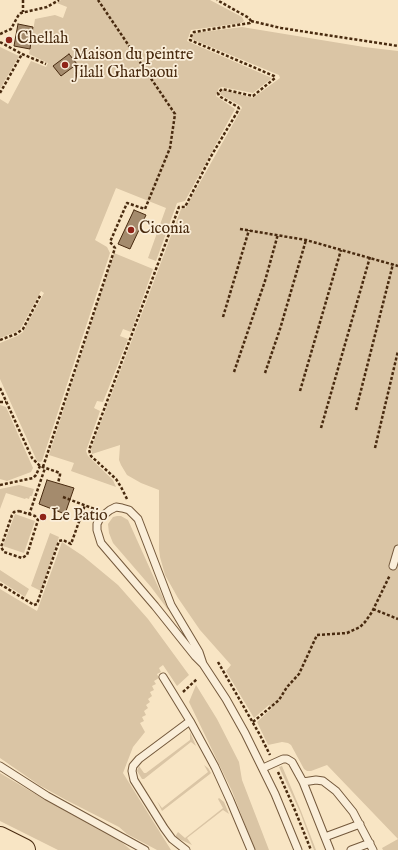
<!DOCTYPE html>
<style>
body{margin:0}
canvas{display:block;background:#f8e5c4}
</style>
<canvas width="398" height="850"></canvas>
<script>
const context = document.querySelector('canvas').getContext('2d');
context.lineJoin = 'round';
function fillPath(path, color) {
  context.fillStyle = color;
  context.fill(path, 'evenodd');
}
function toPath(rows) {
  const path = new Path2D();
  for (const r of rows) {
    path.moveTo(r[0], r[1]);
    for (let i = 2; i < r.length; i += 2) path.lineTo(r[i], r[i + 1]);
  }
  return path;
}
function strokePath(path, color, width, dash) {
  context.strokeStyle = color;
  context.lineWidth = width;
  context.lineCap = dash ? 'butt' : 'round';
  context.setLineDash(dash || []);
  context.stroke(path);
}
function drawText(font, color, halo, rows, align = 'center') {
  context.font = font + ' "IM FELL English",serif';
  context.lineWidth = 3.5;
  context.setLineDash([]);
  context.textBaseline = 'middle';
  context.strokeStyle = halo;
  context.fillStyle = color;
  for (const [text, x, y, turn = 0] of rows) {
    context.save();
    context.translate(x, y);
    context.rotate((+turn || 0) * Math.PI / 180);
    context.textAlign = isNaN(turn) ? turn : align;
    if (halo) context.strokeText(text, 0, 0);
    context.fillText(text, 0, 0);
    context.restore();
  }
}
fillPath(toPath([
 [61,0,210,0,242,17,244,21,241,23,191,30,187,41,272,78,253,93,222,87,219,88,216,96,235,109,185,201,177,203,156,261,148,258,166,208,116,188,95,240,107,247,110,253,42,461,40,462,37,461,0,379,0,343,17,336,23,332,44,293,41,291,21,328,16,332,0,338,0,99,8,104,31,61,46,67,48,63,29,54,35,19,55,15,63,18,67,7,57,3],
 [242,27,364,47,398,51,398,850,383,850,382,848,398,839,327,765,311,771,307,771,304,769,291,745,288,743,282,742,268,745,257,722,272,708,269,705,254,718,226,671,231,665,200,630,178,598,165,575,160,557,159,549,159,490,141,483,127,475,121,465,119,460,120,445,92,454,92,453,91,449,181,209,185,209,242,108,241,106,221,95,220,93,224,90,253,98,280,78,279,75,192,39,193,35,195,33],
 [0,47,19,56,0,89],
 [114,253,153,269,131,332,123,329,120,336,128,339,103,402,97,401,94,408,100,411,86,451,88,456,113,480,116,487,71,471,74,463,49,455],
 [0,405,6,407,33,468,31,472,7,481,0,479],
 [19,485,34,489,32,496,30,496,29,499,26,498,25,499,6,493,0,509,0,489],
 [15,514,35,521,24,553,3,546],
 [117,516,121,516,128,520,169,611,151,587,113,543,109,533,108,524,113,517],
 [50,533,59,537,41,591,31,586],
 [62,542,83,556,118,585,148,619,189,675,177,686,163,665,159,668,161,672,157,674,159,678,154,681,156,684,152,686,154,690,150,692,152,696,148,699,150,702,146,705,148,708,144,711,146,715,142,717,144,721,140,723,145,732,133,747,123,773,171,850,157,850,127,834,119,827,66,800,39,785,0,758,0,589,37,611],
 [0,570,29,589,25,597,0,581],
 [196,685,217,719,239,762,242,780,269,850,255,850,232,791,189,702],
 [190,732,196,746,191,742,144,779,142,779,137,771,139,766,144,773,146,773,190,740],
 [204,765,208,768,211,773,210,774,162,811,157,801,162,808,208,772],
 [282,766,301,811,316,850,314,850,300,812,279,767],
 [0,773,42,798,119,840,131,850,58,850,0,821],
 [219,798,224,802,229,814,223,810,187,838,192,845,175,837,178,832,185,838,223,808,218,799]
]), '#dac5a5');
const building = toPath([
 [18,24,33,27,30,49,14,46,18,24],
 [69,54,77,64,61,76,53,66,69,54],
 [134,210,146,215,130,249,118,244,134,210],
 [47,480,74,488,65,514,39,504,47,480]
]);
fillPath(building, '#a48b6d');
strokePath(building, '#482a0f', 1);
const service = toPath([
 [393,566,398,549],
 [203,664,195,656,155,606,101,543,97,530,97,524,100,518,110,510,116,507,122,508,129,510,138,519,171,605,199,652,203,664,226,699,245,733,275,794,298,850],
 [163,677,190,721,215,767,230,800,251,850],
 [0,766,47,796,145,850],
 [263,768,283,759,287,759,292,762,303,782],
 [325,837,360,824],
 [186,850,172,839,164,828,134,780,132,771,133,766,139,759,190,721],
 [330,850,303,782,316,780,323,781,336,791,353,812,373,850],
 [351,850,370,843]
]);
const primary = toPath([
 [0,838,24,850]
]);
strokePath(service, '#74593c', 9);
strokePath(primary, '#482a0f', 24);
strokePath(toPath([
 [23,0,23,12],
 [251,21,281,28,398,46],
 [0,34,11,29,18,16,21,13,47,7,59,0],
 [0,42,22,54,46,64],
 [0,93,22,54],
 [240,229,306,240,398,266],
 [223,317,249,230],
 [0,340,16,334,23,329,41,294],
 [234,372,265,281,278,234],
 [265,373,280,329,306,240],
 [0,388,32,458,40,466,60,473,60,475,58,483],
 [300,391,341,250],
 [0,402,6,402],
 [356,410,393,264],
 [321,428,370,257],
 [375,448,398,351],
 [43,467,115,248,110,242,127,203,145,209,170,148,175,114,98,0],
 [0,485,33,478,36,475,40,466],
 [63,497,97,510],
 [127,499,121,487,116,479,91,456,89,450,179,207,185,207,210,158,239,109,238,107,219,96,218,93,222,89,253,96,275,78,274,76,190,40,192,34,194,32,250,23,251,21,249,18,217,0],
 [19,511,35,516,38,520,27,555,22,558,4,552,1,547,12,515,14,512,19,511],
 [29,515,45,468],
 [0,584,34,605,37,604,59,541,63,540,71,544,85,505],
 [373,609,398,619],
 [218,662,260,735,270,755],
 [183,692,197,679],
 [253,722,279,700,287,687,299,674,317,635,347,633,360,627,365,622,372,612,390,575],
 [278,772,294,808,311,850]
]), '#482a0f', 2.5, [3, 2]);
strokePath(service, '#faeed9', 7);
strokePath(primary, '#f8e5c4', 22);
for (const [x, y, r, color] of [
 [9,40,4,"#8f2418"],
 [65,65,4,"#8f2418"],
 [131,230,4,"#8f2418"],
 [43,517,4,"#8f2418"]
]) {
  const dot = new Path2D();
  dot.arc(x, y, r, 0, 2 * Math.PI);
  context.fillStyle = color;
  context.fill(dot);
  strokePath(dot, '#faeed9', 1.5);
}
drawText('16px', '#482a0f', '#faeed9', [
 ["Chellah",17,40],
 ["Maison du peintre",73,56],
 ["Jilali Gharbaoui",73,74],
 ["Ciconia",139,230],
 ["Le Patio",51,517]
], 'left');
</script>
